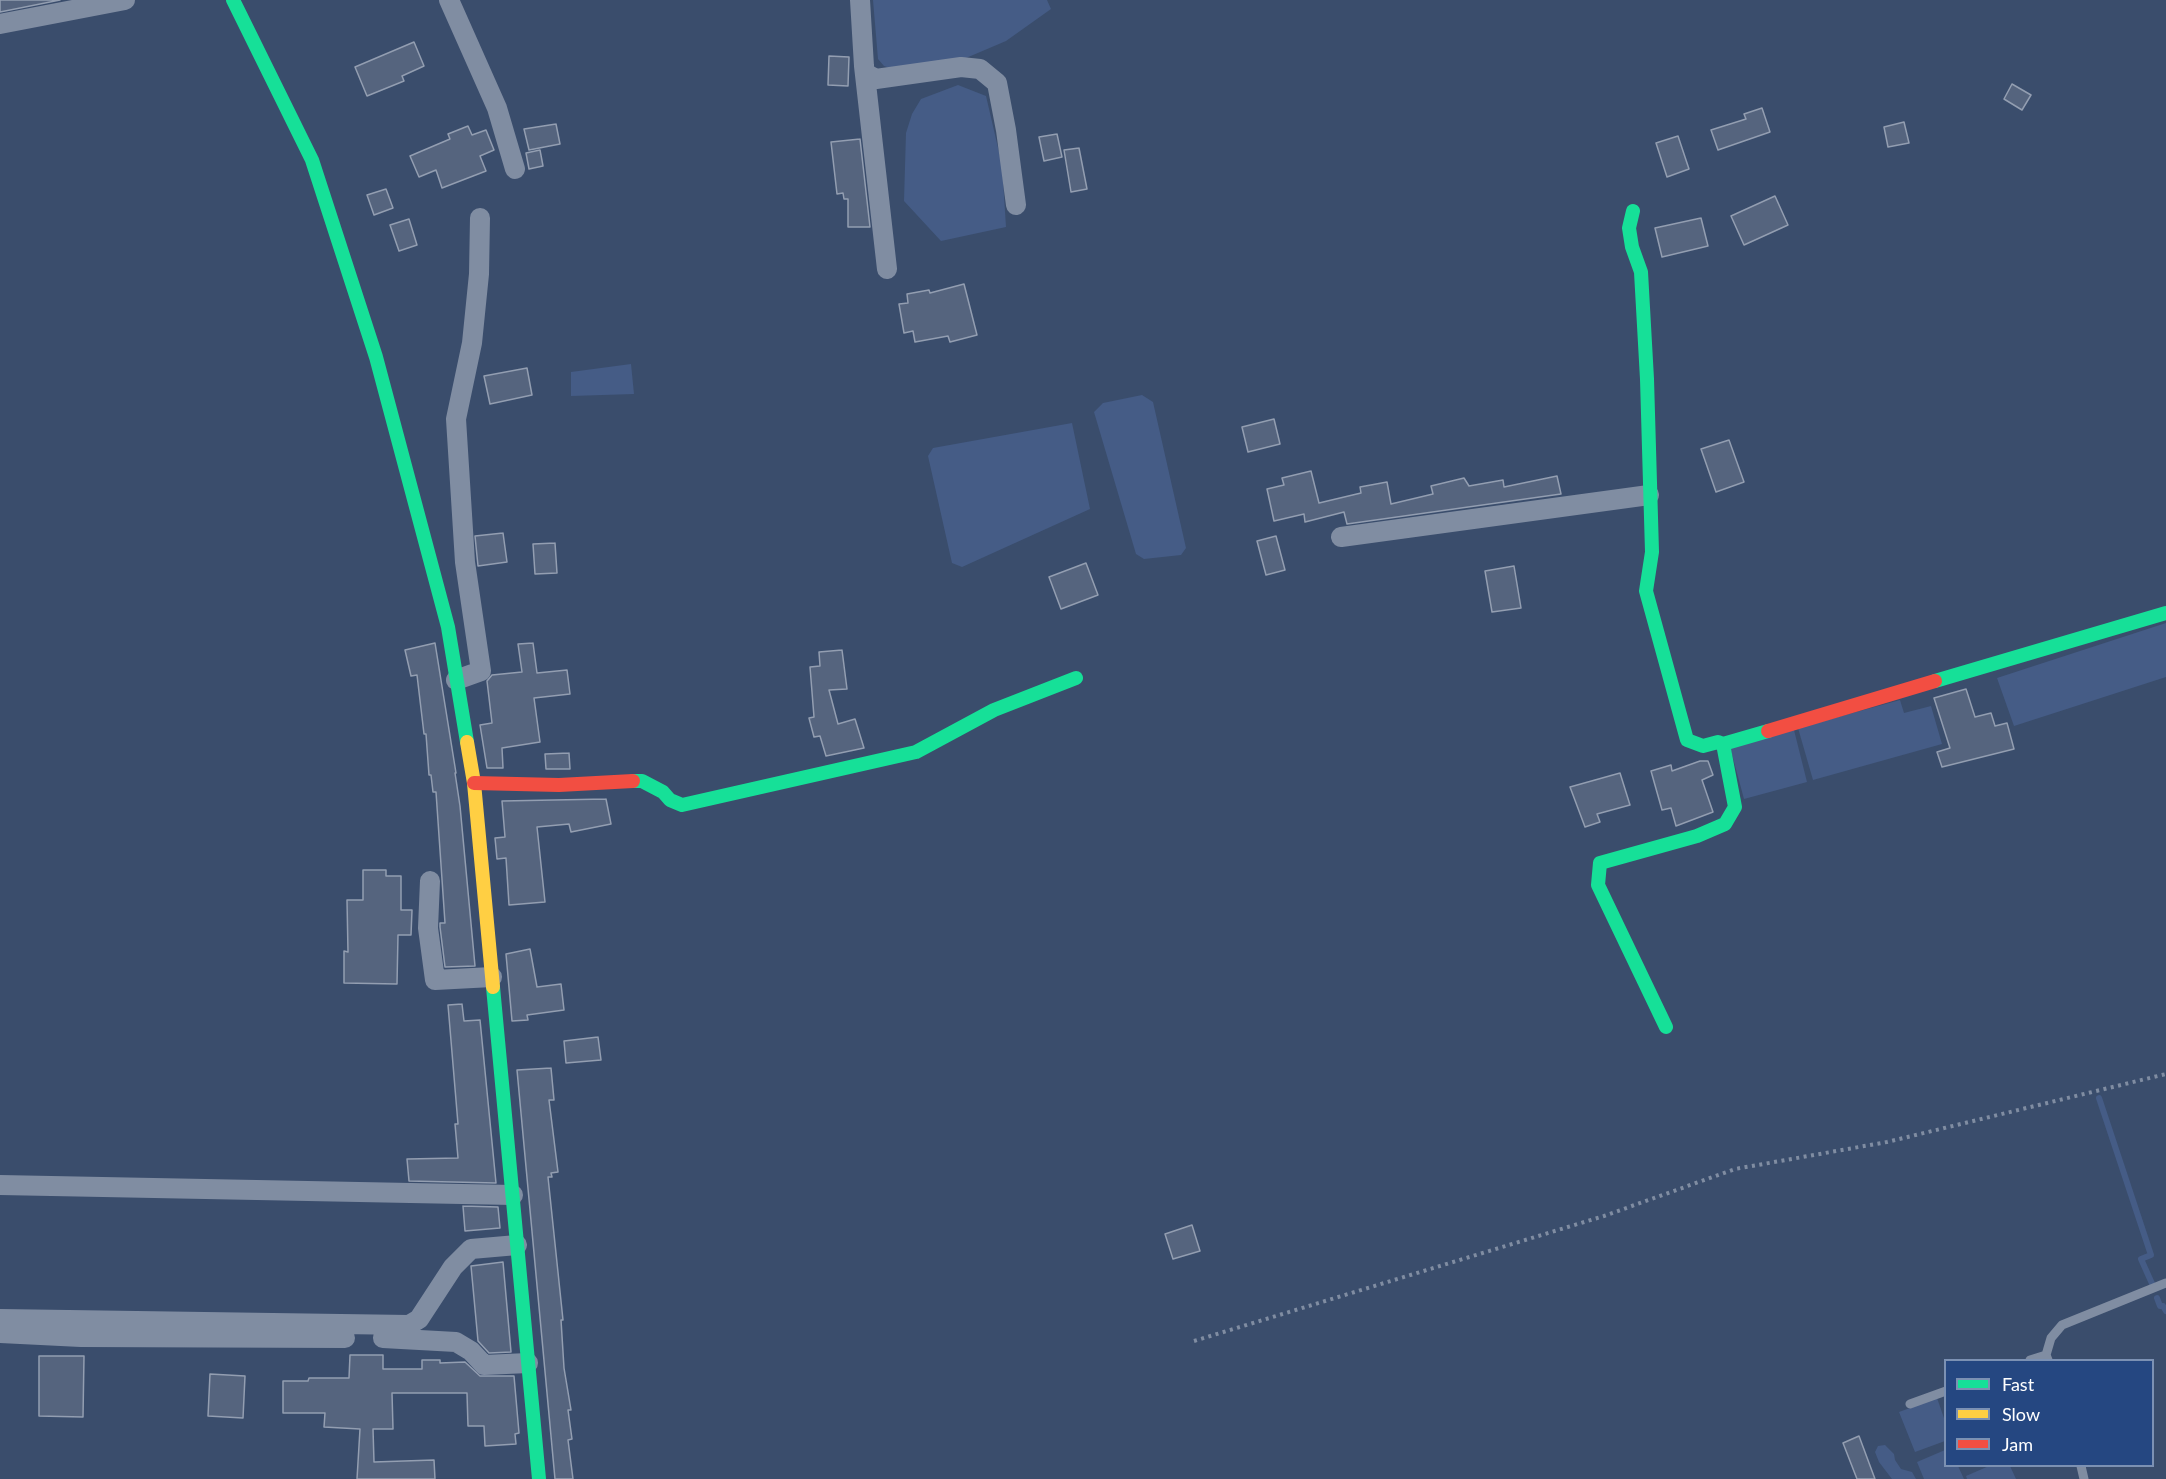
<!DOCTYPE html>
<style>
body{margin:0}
#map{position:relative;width:2166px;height:1479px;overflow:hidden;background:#3a4d6c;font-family:Lato,sans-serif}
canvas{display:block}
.legend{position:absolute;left:1944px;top:1359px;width:210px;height:108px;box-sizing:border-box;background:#254781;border:2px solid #7c91b3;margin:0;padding:8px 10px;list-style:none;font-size:18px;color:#fff}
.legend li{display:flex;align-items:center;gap:12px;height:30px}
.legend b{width:30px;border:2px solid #7c91b3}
</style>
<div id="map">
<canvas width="2166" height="1479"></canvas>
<ul class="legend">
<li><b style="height:8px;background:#16e098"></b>Fast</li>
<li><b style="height:8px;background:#ffcf43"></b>Slow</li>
<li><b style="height:8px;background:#f24e42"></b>Jam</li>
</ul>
</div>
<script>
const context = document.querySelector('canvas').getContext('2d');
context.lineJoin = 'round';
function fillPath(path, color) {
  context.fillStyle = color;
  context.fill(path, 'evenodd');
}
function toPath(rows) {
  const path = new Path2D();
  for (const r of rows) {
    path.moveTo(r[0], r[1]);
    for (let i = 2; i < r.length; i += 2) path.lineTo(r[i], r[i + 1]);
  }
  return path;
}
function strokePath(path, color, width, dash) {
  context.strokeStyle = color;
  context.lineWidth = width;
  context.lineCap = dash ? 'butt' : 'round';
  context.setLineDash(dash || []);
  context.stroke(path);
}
fillPath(toPath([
 [873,0,1047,0,1051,9,1006,41,966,58,896,70,884,66,878,59],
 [958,85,986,96,1002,165,1006,227,941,241,904,201,906,133,912,114,921,99],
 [631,364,634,394,571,396,571,372],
 [1142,395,1153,402,1186,548,1181,555,1144,559,1136,554,1094,412,1103,403],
 [1072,423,1090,509,962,567,952,563,928,456,933,448],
 [2166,623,2166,677,2014,726,1997,678],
 [1900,700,1904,713,1931,706,1942,744,1813,780,1798,728],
 [1794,730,1807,782,1744,799,1730,747],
 [1937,1398,1945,1421,1945,1441,1915,1452,1899,1412],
 [1885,1445,1894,1454,1895,1460,1901,1469,1912,1472,1916,1479,1892,1479,1879,1462,1875,1452,1878,1446],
 [1945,1450,1946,1466,1958,1466,1964,1479,1924,1479,1917,1462],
 [1989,1466,2010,1466,2016,1479,1967,1479,1966,1476]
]), '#455c86');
strokePath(toPath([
 [2099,1098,2151,1255,2141,1259,2154,1288],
 [2157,1298,2160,1306,2163,1306,2166,1311]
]), '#455c86', 6);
const building = toPath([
 [0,0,60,0,0,12,0,0],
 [414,42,424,66,402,76,404,81,367,96,355,67,414,42],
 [829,56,849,57,848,86,828,85,829,56],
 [2012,84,2031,95,2022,110,2004,99,2012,84],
 [1762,108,1770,132,1718,150,1711,130,1746,119,1744,114,1762,108],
 [1904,122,1909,143,1888,147,1884,127,1904,122],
 [556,124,560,144,529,150,524,129,556,124],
 [468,126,472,135,486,130,494,150,480,156,486,171,442,188,436,170,419,177,410,156,450,139,448,134,468,126],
 [1057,134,1062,157,1044,161,1039,137,1057,134],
 [1678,136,1689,169,1667,177,1656,143,1678,136],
 [860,139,870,227,848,227,848,199,844,199,843,193,837,194,831,142,860,139],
 [1079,148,1087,189,1071,192,1064,150,1079,148],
 [540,150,543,166,529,169,526,153,540,150],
 [386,189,393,208,374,215,367,195,386,189],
 [1775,196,1788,225,1744,245,1731,216,1775,196],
 [1701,218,1708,246,1662,257,1655,228,1701,218],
 [409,219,417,245,399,251,390,225,409,219],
 [964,284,977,335,950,342,948,336,915,342,913,331,904,333,899,304,908,303,907,294,929,290,930,293,964,284],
 [527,368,532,395,490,404,484,376,527,368],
 [1274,419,1280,444,1248,452,1242,427,1274,419],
 [1729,440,1744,482,1716,492,1701,449,1729,440],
 [1311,471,1319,503,1361,493,1360,487,1387,482,1391,504,1433,494,1431,486,1464,478,1469,486,1503,480,1504,487,1557,476,1561,494,1347,524,1344,512,1305,522,1304,514,1274,521,1267,489,1284,485,1282,478,1311,471],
 [503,533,507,562,478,566,475,536,503,533],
 [1276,536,1285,570,1266,575,1257,541,1276,536],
 [555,543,557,573,535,574,533,544,555,543],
 [1086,563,1098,595,1061,609,1049,577,1086,563],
 [1514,566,1521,608,1492,612,1485,571,1514,566],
 [435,643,456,773,455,773,460,806,475,966,445,967,440,927,440,923,445,923,436,792,433,792,431,775,429,775,426,734,424,734,417,675,411,676,405,650,435,643],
 [533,643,537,673,567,670,570,694,534,698,540,742,502,748,503,768,487,768,480,725,492,723,487,681,492,675,522,672,518,644,533,643],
 [842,650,847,689,829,690,838,724,855,719,864,748,826,756,820,736,814,737,809,718,814,717,810,667,820,666,819,652,842,650],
 [1966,689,1975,717,1991,713,1995,726,2007,723,2014,749,1942,767,1937,752,1950,748,1934,698,1966,689],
 [569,753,570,769,546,769,545,754,569,753],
 [1700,761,1708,761,1713,775,1702,780,1713,812,1676,826,1671,808,1662,810,1651,771,1671,765,1672,771,1700,761],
 [1620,773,1630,805,1597,814,1600,822,1585,827,1570,787,1620,773],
 [606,799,611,824,571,832,569,824,537,827,545,902,509,905,506,858,497,859,495,838,505,837,502,801,606,799],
 [363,870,386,870,386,876,401,876,401,910,412,910,411,935,398,935,397,984,344,983,344,951,348,952,347,900,363,900,363,870],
 [530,949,537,987,561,984,564,1010,527,1015,528,1020,512,1021,506,954,530,949],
 [462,1004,464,1021,480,1020,496,1183,409,1181,407,1159,458,1158,455,1124,458,1124,448,1005,462,1004],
 [598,1037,601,1060,566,1063,564,1041,598,1037],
 [551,1068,554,1100,549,1100,558,1172,551,1173,552,1177,548,1177,563,1320,561,1320,564,1368,571,1410,568,1410,572,1439,568,1440,573,1479,555,1479,517,1070,551,1068],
 [463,1206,498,1207,500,1228,465,1231,463,1206],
 [1192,1225,1200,1251,1173,1259,1165,1234,1192,1225],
 [503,1262,511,1352,489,1353,478,1341,471,1266,503,1262],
 [350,1355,383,1355,383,1369,422,1369,422,1360,440,1360,440,1363,465,1362,480,1376,514,1376,519,1433,515,1434,516,1444,485,1446,484,1426,468,1426,467,1393,392,1393,393,1429,373,1429,374,1462,434,1460,435,1479,357,1479,360,1429,324,1427,325,1413,283,1413,283,1381,308,1381,309,1378,349,1378,350,1355],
 [39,1356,84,1356,83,1417,39,1416,39,1356],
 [210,1374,245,1376,243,1418,208,1416,210,1374],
 [1859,1436,1875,1479,1857,1479,1843,1443,1859,1436]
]);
fillPath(building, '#55647e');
strokePath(building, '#939eb1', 1.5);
strokePath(toPath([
 [1194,1341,1604,1216,1735,1169,1887,1142,2166,1074]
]), '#808da2', 4, [3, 4.5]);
strokePath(toPath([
 [2030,1360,2046,1355],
 [2048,1360,2046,1355,2051,1338,2062,1325,2166,1283],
 [1910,1404,1946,1391],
 [2081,1466,2084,1479]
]), '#808da2', 9);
strokePath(toPath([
 [449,0,497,108,515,169],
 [860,0,864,66,887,269],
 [0,24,125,0],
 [865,73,876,79,961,67,980,69,997,83,1006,130,1016,205],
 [1341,537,1649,495],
 [456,680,481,671,465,562,456,419,472,343,479,274,480,218],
 [430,881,428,928,435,980,492,977],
 [0,1185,513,1195],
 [0,1319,409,1325,419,1319,453,1267,471,1249,517,1245],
 [0,1333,81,1337,345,1338],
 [383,1338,456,1342,471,1351,484,1365,528,1363]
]), '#808da2', 20);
strokePath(toPath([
 [233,0,312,160,376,357,448,627,467,742],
 [1633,211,1629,228,1632,247,1641,272,1647,379,1652,552,1646,591,1687,740,1703,746,1718,742,1723,744],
 [1935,681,2166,613],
 [633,781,642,781,663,792,670,800,682,805,916,752,994,710,1076,678],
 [493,987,539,1479],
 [1666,1027,1598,885,1600,863,1697,836,1725,824,1735,807,1723,744,1768,731]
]), '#16e098', 14);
strokePath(toPath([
 [467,742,474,783,493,987]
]), '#ffcf43', 14);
strokePath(toPath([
 [1768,731,1935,681],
 [474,783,559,785,633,781]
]), '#f24e42', 14);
</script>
